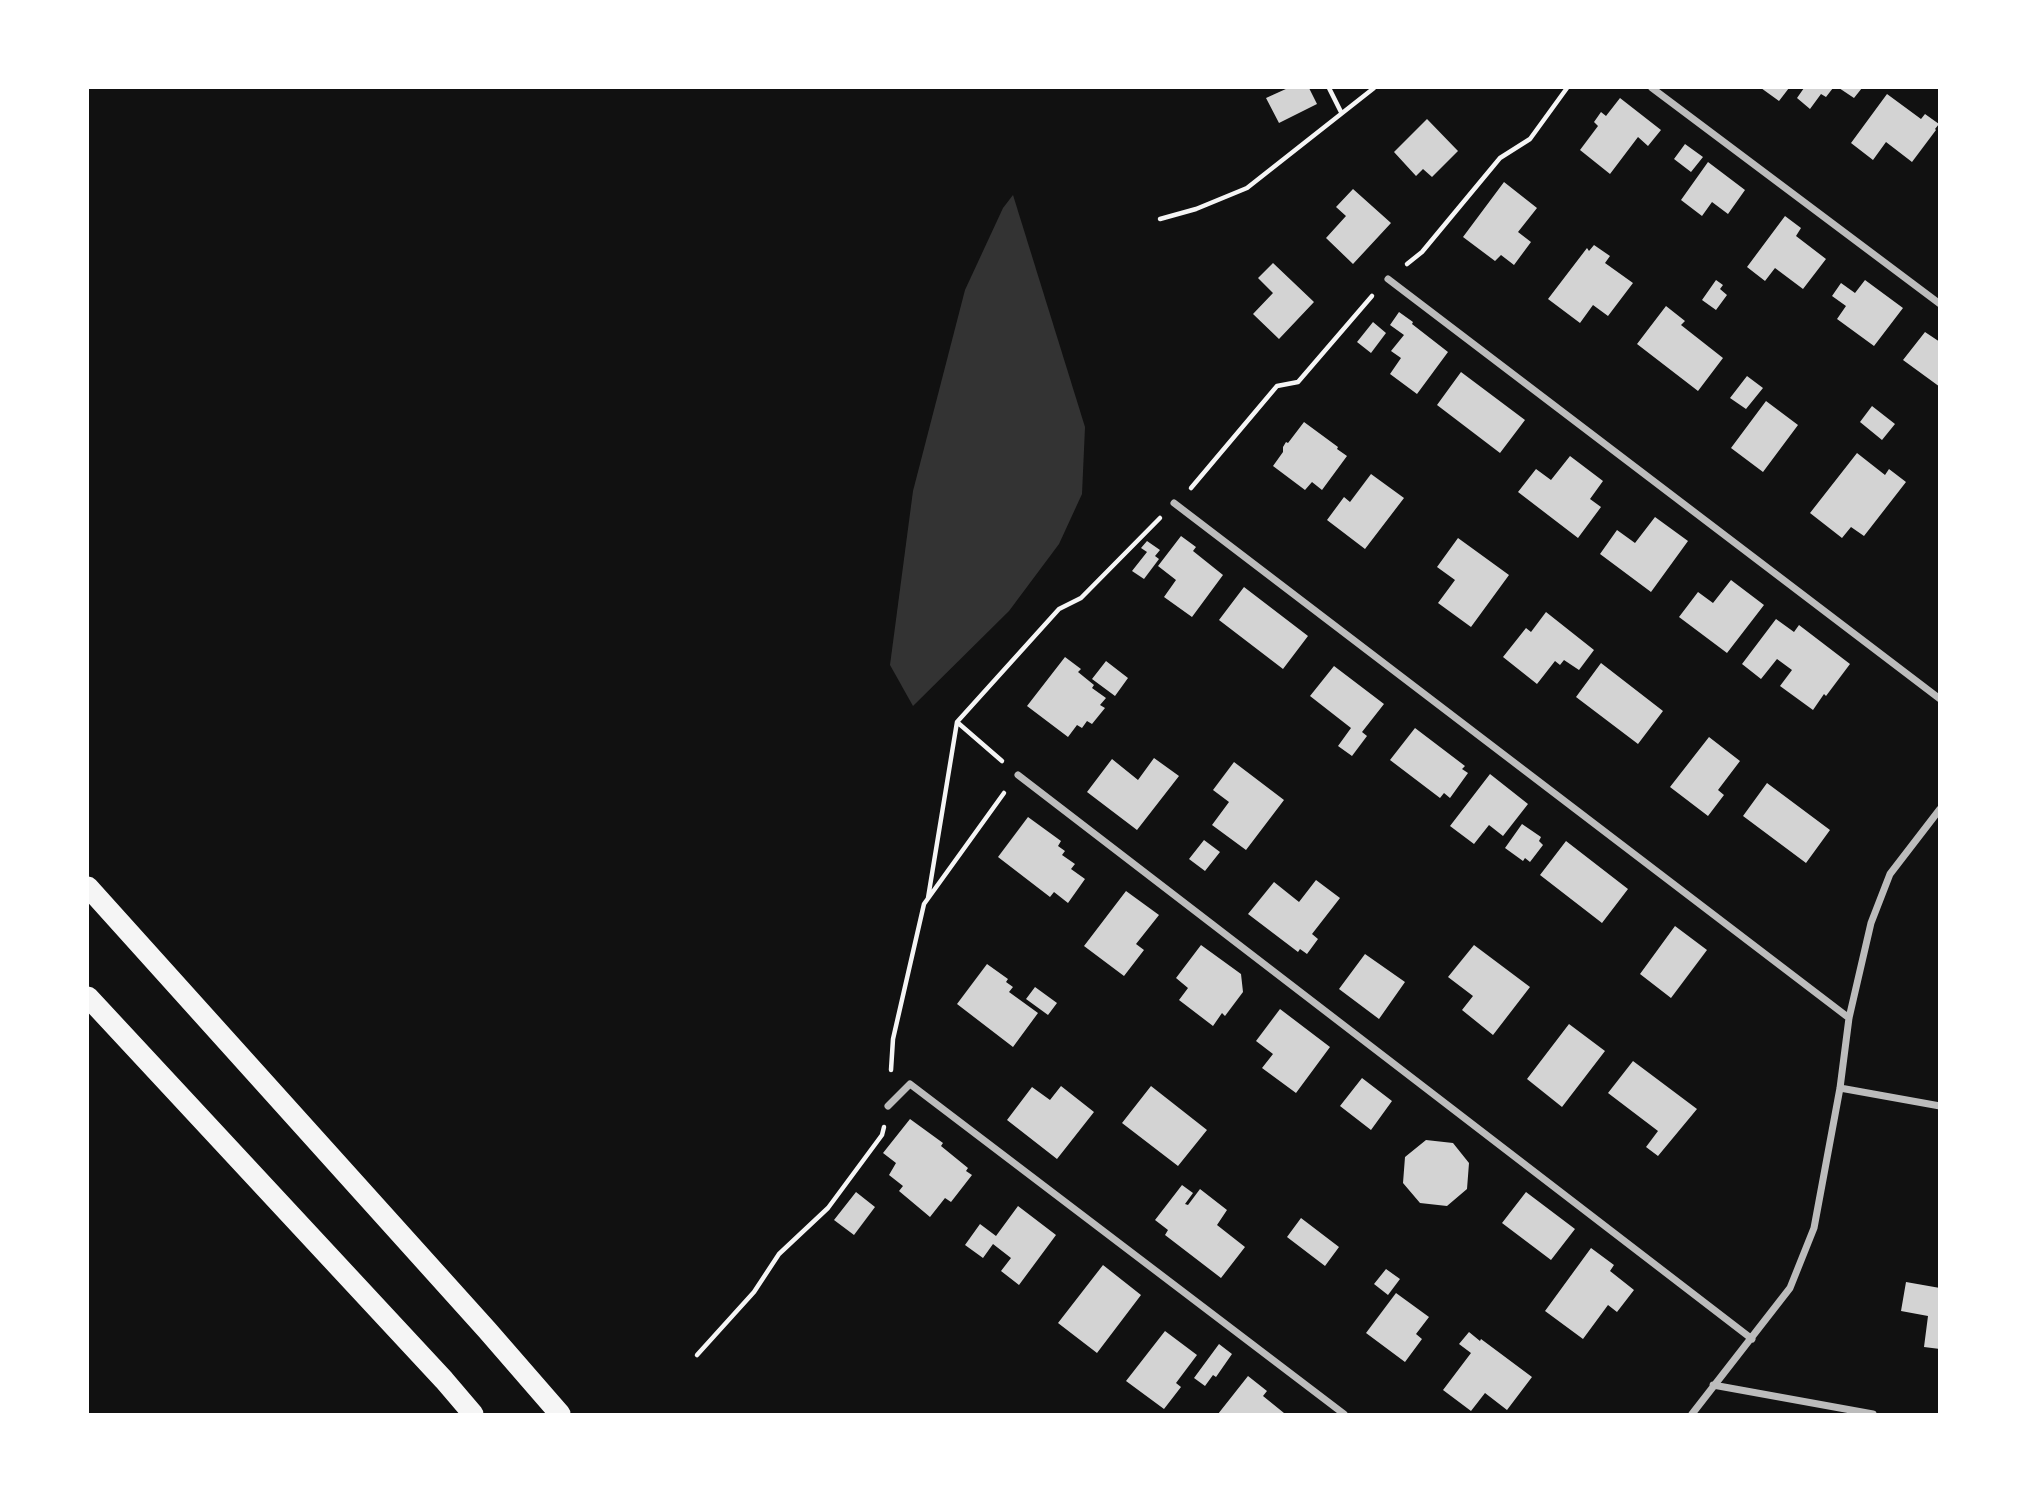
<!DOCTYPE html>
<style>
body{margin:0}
#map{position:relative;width:2027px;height:1502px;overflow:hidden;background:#111;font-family:Quicksand,sans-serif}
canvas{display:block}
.frame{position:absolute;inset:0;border:89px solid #fff;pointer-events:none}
</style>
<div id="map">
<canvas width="2027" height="1502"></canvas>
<div class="frame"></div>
</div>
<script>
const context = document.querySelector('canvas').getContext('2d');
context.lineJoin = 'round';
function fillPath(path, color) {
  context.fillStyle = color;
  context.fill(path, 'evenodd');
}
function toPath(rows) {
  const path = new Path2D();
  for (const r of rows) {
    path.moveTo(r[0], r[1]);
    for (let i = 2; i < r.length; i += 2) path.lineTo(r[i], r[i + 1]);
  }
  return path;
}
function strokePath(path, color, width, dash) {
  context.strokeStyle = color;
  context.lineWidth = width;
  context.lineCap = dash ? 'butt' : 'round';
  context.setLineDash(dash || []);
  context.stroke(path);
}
fillPath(toPath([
 [1013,195,1085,427,1082,494,1059,544,1009,611,913,706,890,665,913,491,965,290,1003,208]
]), '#333');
fillPath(toPath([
 [1288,88,1309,88,1317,104,1279,123,1266,98],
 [1761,88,1789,88,1779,101],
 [1804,88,1833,88,1826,97,1821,94,1810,109,1797,98],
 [1839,88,1862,88,1854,98],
 [1887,94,1921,119,1925,114,1939,124,1935,129,1936,130,1912,162,1886,142,1873,160,1851,143],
 [1620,98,1661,130,1648,146,1638,137,1610,174,1580,150,1598,126,1594,122,1601,112,1606,116],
 [1427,119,1458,151,1432,177,1423,169,1416,176,1394,152],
 [1685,144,1703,157,1691,172,1674,159],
 [1708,162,1745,190,1728,214,1712,202,1702,216,1681,200],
 [1504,182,1537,208,1518,232,1531,242,1514,265,1501,255,1495,261,1463,237],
 [1353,189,1391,223,1353,264,1326,238,1346,216,1336,207],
 [1785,216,1801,228,1796,236,1826,259,1803,289,1775,268,1765,281,1747,267],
 [1594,245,1610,256,1605,263,1633,283,1608,316,1593,305,1580,323,1548,299,1587,248,1589,251],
 [1273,263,1314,302,1279,339,1253,314,1273,293,1258,278],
 [1716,280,1723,285,1720,289,1727,295,1716,310,1702,300],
 [1865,280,1903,308,1874,346,1837,319,1846,306,1832,296,1841,283,1855,293],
 [1666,306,1685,321,1681,325,1723,358,1698,391,1637,344],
 [1399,312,1413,322,1412,324,1448,352,1417,394,1390,374,1401,358,1391,351,1404,335,1390,325],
 [1373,322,1386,333,1371,353,1357,342],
 [1925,332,1940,342,1940,387,1903,360],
 [1461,372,1525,420,1500,453,1437,405],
 [1747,376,1763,388,1746,409,1730,398],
 [1766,401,1798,425,1763,472,1731,448],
 [1872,406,1895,424,1882,440,1860,422],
 [1304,422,1338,447,1337,449,1347,456,1322,490,1312,482,1305,490,1273,466,1283,452,1283,447,1286,442,1288,443],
 [1857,453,1885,475,1889,469,1906,482,1864,536,1851,527,1842,538,1810,513],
 [1570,456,1603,481,1590,499,1601,507,1578,538,1518,492,1536,469,1551,480],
 [1371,474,1404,498,1365,549,1327,520,1344,497,1350,502],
 [1655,517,1688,541,1651,592,1600,554,1617,530,1635,543],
 [1181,536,1196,547,1193,551,1223,575,1192,617,1164,597,1176,580,1158,566],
 [1458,538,1509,575,1471,627,1438,603,1455,580,1437,567],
 [1147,541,1160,550,1155,556,1159,559,1144,579,1132,571,1147,552,1141,548],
 [1731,580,1764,605,1727,653,1679,617,1698,592,1713,603],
 [1244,587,1308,636,1283,669,1219,620],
 [1546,612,1594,650,1579,670,1564,660,1560,665,1555,661,1537,684,1503,657,1526,628,1531,632],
 [1776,619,1794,632,1799,625,1850,664,1826,696,1824,694,1813,710,1780,686,1792,670,1777,659,1761,679,1742,664],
 [1065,657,1081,669,1078,672,1094,685,1092,688,1106,698,1100,705,1105,708,1092,724,1087,721,1082,728,1077,725,1068,737,1027,706],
 [1106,661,1128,678,1115,696,1092,679],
 [1601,663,1663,711,1638,744,1576,697],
 [1334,666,1384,704,1362,732,1367,736,1352,756,1338,746,1351,728,1310,696],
 [1415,728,1465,766,1462,769,1468,773,1450,798,1444,793,1440,798,1390,760],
 [1709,737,1740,761,1718,790,1724,795,1708,816,1670,787],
 [1154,758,1179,776,1137,830,1087,792,1112,759,1138,780],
 [1234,762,1284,800,1246,850,1212,825,1229,802,1213,790],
 [1490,774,1528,804,1503,836,1489,825,1474,844,1450,826],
 [1767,783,1830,830,1806,863,1743,816],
 [1028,817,1061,841,1058,846,1065,851,1062,855,1075,864,1071,869,1085,879,1068,903,1054,892,1050,897,998,857],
 [1522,824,1541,837,1539,841,1543,845,1530,862,1525,858,1523,861,1505,848],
 [1204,840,1220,852,1205,871,1189,859],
 [1566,841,1628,889,1602,923,1540,875],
 [1316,880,1340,898,1312,934,1318,939,1307,954,1300,949,1298,952,1248,914,1274,882,1299,902],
 [1126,891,1159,915,1136,944,1144,950,1124,976,1084,946],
 [1675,926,1707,950,1671,998,1640,974],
 [1201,945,1241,974,1243,992,1225,1016,1222,1013,1213,1026,1179,1000,1188,988,1176,978],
 [1474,945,1530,987,1493,1035,1462,1010,1473,996,1448,977],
 [1365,954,1405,982,1379,1019,1339,989],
 [987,964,1008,979,1006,982,1013,987,1009,992,1038,1013,1013,1047,957,1004],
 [1035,987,1057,1003,1048,1015,1026,999],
 [1280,1009,1330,1047,1296,1093,1262,1068,1273,1054,1256,1041],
 [1569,1024,1605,1051,1562,1107,1527,1079],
 [1633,1061,1697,1109,1658,1156,1646,1147,1658,1131,1608,1093],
 [1362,1078,1392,1101,1371,1130,1340,1106],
 [1061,1086,1094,1112,1057,1159,1007,1120,1032,1087,1050,1100],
 [1151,1086,1207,1130,1178,1166,1122,1123],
 [910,1119,943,1143,941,1146,968,1168,966,1171,972,1175,951,1202,945,1198,930,1217,899,1191,903,1186,889,1175,896,1163,883,1153],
 [1426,1140,1453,1143,1469,1163,1467,1189,1447,1206,1420,1203,1403,1183,1405,1157],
 [1182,1185,1193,1193,1185,1204,1188,1205,1200,1189,1227,1210,1217,1225,1245,1247,1221,1278,1165,1235,1168,1230,1155,1220],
 [856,1192,875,1207,854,1235,834,1220],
 [1526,1192,1575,1229,1551,1260,1502,1223],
 [1018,1206,1056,1235,1019,1285,1001,1271,1011,1258,993,1244,983,1258,965,1245,980,1224,996,1236],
 [1301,1218,1339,1247,1325,1266,1287,1237],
 [1591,1248,1614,1265,1610,1271,1634,1290,1617,1312,1608,1305,1583,1339,1545,1311],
 [1103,1265,1141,1295,1097,1353,1058,1323],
 [1386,1269,1400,1279,1388,1295,1374,1284],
 [1906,1282,1940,1288,1940,1349,1924,1347,1928,1316,1901,1311],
 [1396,1293,1429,1317,1416,1334,1422,1339,1405,1362,1366,1333],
 [1165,1331,1197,1355,1176,1383,1181,1387,1164,1409,1126,1381],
 [1469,1332,1480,1341,1481,1339,1532,1377,1507,1410,1485,1393,1471,1411,1443,1390,1471,1353,1459,1344],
 [1219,1344,1232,1354,1216,1377,1213,1375,1205,1386,1194,1378],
 [1248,1376,1267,1391,1263,1396,1284,1413,1283,1414,1218,1414]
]), '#d3d3d3');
strokePath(toPath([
 [1329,88,1341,112],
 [1160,219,1196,209,1247,188,1374,88],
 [1407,264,1422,252,1500,158,1530,139,1567,88],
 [1191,488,1277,386,1298,382,1372,296],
 [957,722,1002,761],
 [928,898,957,722,1059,609,1081,598,1160,518],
 [891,1070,893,1039,924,904,1004,793],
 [697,1355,754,1292,779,1254,828,1208,882,1135,884,1127]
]), '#f5f5f5', 4.5);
strokePath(toPath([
 [1652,88,1940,304],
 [1388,279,1940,699],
 [1174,503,1849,1018],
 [1018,775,1752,1339],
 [1840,1088,1940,1106],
 [888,1106,910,1084,1344,1414],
 [1713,1385,1873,1414],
 [1692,1414,1790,1288,1814,1228,1840,1088,1849,1018,1871,923,1890,874,1940,809]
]), '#bcbcbc', 7);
strokePath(toPath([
 [88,887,487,1330,560,1414],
 [88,997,444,1380,473,1414]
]), '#f5f5f5', 21);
</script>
